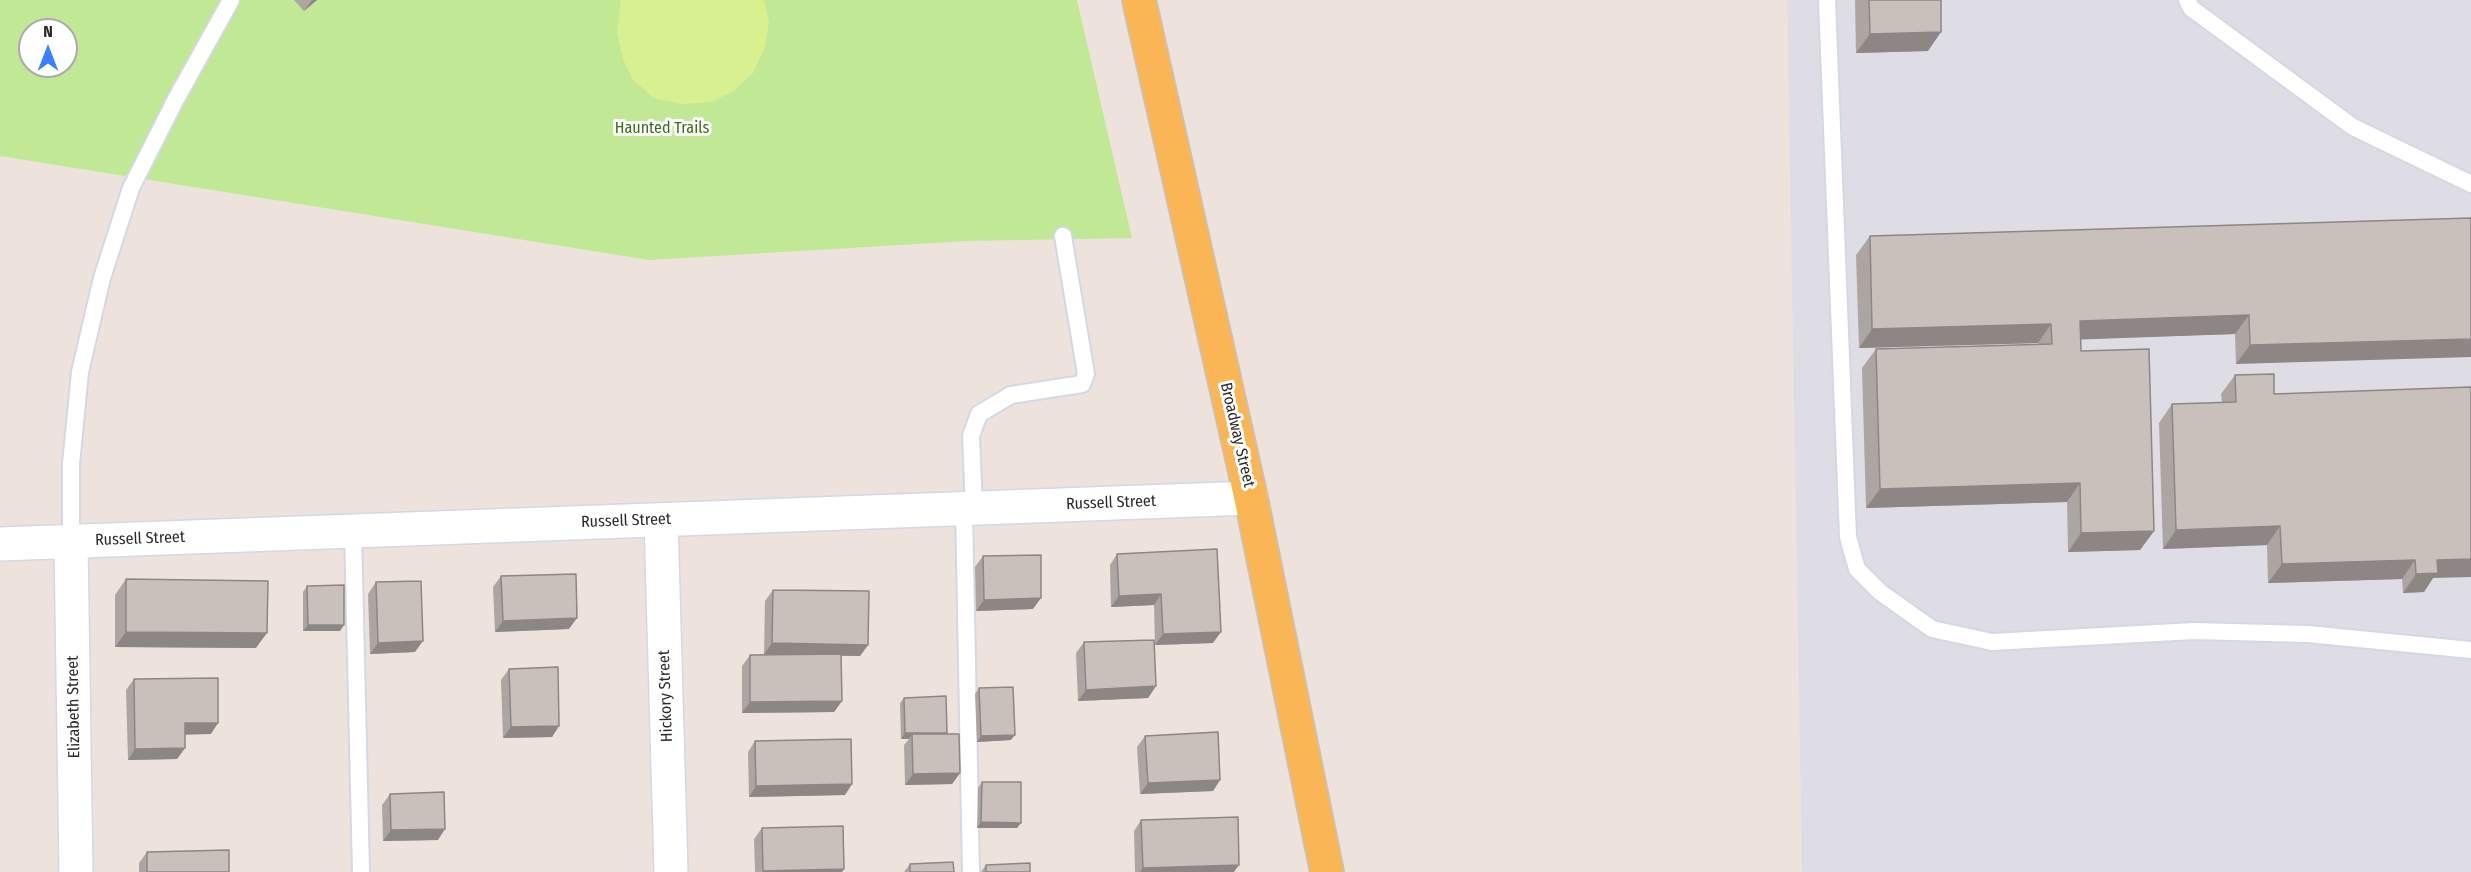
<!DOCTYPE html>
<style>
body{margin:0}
#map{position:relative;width:2471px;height:872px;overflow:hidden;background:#eee3dc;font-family:"Fira Sans Condensed",sans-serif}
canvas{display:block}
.north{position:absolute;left:18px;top:18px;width:60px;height:60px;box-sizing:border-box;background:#fff;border:2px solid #aaa;border-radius:50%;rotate:0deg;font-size:16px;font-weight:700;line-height:24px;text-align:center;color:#2b2b2b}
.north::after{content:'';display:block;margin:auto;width:21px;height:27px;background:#3882ff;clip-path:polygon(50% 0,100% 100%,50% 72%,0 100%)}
</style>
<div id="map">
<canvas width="2471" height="872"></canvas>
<div class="north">N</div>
</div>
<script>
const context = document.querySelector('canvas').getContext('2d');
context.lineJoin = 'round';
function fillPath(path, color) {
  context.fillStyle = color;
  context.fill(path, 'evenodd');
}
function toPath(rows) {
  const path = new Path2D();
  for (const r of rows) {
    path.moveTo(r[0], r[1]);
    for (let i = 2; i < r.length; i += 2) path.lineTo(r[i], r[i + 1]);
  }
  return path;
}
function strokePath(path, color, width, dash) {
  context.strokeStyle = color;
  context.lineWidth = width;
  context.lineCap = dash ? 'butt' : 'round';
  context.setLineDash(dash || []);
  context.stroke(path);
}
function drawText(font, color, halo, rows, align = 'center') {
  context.font = font + ' "Fira Sans Condensed",sans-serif';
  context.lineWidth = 6;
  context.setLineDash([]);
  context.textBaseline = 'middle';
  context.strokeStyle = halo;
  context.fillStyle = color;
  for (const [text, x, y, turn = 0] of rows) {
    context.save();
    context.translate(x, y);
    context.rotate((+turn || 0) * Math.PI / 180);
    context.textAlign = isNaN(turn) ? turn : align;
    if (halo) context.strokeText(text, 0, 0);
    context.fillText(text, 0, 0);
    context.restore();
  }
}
fillPath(toPath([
 [1787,0,2471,0,2471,872,1802,872]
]), '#dedde6');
fillPath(toPath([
 [0,0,1077,0,1132,238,968,241,649,260,0,156],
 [30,30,66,30,66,66,30,66]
]), '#c1e895');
fillPath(toPath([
 [621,0,764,0,769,21,765,47,753,73,734,91,711,102,682,104,654,98,633,80,623,59,617,32]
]), '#d9f090');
const lane = toPath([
 [1827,0,1848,537,1857,569,1880,592,1932,629,1992,642,2194,631,2308,634,2471,650],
 [2187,0,2191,8,2353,127,2471,184],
 [964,508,971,872],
 [974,508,971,436,979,414,1011,395,1082,384,1086,374,1063,236],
 [353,530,361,872],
 [71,541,71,464,80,372,102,278,131,188,176,99,231,0]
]);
const street = toPath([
 [661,520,671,872],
 [71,541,76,872],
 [0,544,1251,498]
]);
const primary = toPath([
 [1139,0,1251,498,1327,872]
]);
strokePath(lane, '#d1d9e5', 20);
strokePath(street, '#d1d9e5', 36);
strokePath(primary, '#c4c4c4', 36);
strokePath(lane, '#fff', 16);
strokePath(street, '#fff', 33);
strokePath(primary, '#fab555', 33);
fillPath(toPath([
 [294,0,317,0,304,11],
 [1855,0,1941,0,1928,51,1856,53],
 [2471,218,2236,364,2235,334,2081,339,2081,351,2154,531,2140,550,2068,552,2067,502,1866,508,1862,368,1876,349,2038,345,2038,343,1859,348,1856,255,1870,236],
 [2235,375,2274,394,2433,578,2424,592,2403,593,2402,579,2268,583,2267,545,2163,549,2159,423,2172,404,2222,403,2221,394],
 [1117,554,1213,643,1155,645,1154,605,1111,607,1110,565],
 [983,556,1033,609,976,611,975,567],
 [501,576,569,629,495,632,493,587],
 [126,579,256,648,115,647,115,595],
 [376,582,415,652,370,654,368,594],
 [307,586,340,631,303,631,303,592],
 [773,590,868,645,860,656,841,656,842,701,834,712,742,713,742,666,750,655,790,655,764,654,765,601],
 [1084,642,1156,686,1148,698,1078,701,1076,653],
 [509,669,559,726,552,737,503,738,501,680],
 [134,679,211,734,185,734,185,748,177,759,128,760,126,690],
 [979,688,1011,740,977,742,975,694],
 [904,698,946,734,960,773,952,784,905,785,904,745,909,739,901,739,900,703],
 [1145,736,1220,780,1213,791,1140,794,1137,747],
 [755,741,852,784,845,795,749,797,748,752],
 [982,782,1017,828,977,828,978,788],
 [390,794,438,840,383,841,382,805],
 [1141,820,1234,872,1135,872,1134,831],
 [762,828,842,872,755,872,754,839],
 [147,852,229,872,139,872,139,863],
 [910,864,954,872,904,872],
 [986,865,1030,872,981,872]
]), '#ada5a2');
fillPath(toPath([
 [312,0,317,0,304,11],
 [1941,32,1928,51,1856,53,1870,34],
 [2249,315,2235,334,2067,340,2080,321],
 [2051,324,2038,343,1859,348,1872,329],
 [2471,339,2471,357,2236,364,2250,345],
 [2080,483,2067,502,1866,508,1880,489],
 [2280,526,2267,545,2163,549,2176,530],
 [2154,531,2140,550,2068,552,2081,533],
 [2471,559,2471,577,2433,578,2424,592,2403,593,2416,574,2437,560],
 [2415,560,2402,579,2268,583,2282,564],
 [1161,594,1154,605,1111,607,1119,596],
 [1041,598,1033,609,976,611,984,600],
 [577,618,569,629,495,632,503,621],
 [308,625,344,625,340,631,303,631],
 [126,632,267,633,256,648,115,647],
 [1221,632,1213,643,1155,645,1163,634],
 [423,641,415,652,370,654,378,643],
 [772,643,868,645,860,656,764,654],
 [1156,686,1148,698,1078,701,1086,690],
 [842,701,834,712,742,713,750,702],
 [185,723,218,723,211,734,177,735],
 [559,726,552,737,503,738,511,727],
 [905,733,947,733,943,738,912,734,909,739,901,739],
 [1015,735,1011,740,977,742,981,736],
 [185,748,177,759,128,760,135,749],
 [960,773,952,784,905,785,913,774],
 [1220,780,1213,791,1140,794,1148,783],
 [852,784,845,795,749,797,756,786],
 [981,822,1021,823,1017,828,977,828],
 [445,829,438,840,383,841,391,830],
 [1239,865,1234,872,1140,872,1143,868],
 [844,869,842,872,763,872,763,871]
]), '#8d8684');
const building = toPath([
 [1869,0,1941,0,1941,32,1870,34,1869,0],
 [2471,218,2471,339,2250,345,2249,315,2080,321,2081,351,2149,349,2154,531,2081,533,2080,483,1880,489,1876,349,2052,344,2051,324,1872,329,1870,236,2471,218],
 [2274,374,2274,394,2471,387,2471,559,2437,560,2438,573,2416,574,2415,560,2282,564,2280,526,2176,530,2172,404,2236,402,2235,375,2274,374],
 [1217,549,1221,632,1163,634,1161,594,1119,596,1117,554,1217,549],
 [1041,555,1041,598,984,600,983,556,1041,555],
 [576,574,577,618,503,621,501,576,576,574],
 [126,579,268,581,267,633,126,632,126,579],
 [421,581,423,641,378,643,376,582,421,581],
 [344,585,344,625,308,625,307,586,344,585],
 [773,590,869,591,868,645,772,643,773,590],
 [1154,640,1156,686,1086,690,1084,642,1154,640],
 [841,654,842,701,750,702,750,655,841,654],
 [558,667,559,726,511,727,509,669,558,667],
 [218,678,218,723,185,723,185,748,135,749,134,679,218,678],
 [1013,687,1015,735,981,736,979,688,1013,687],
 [946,696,947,733,905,733,904,698,946,696],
 [1218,732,1220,780,1148,783,1145,736,1218,732],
 [912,734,959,734,960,773,913,774,912,734],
 [851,739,852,784,756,786,755,741,851,739],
 [982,782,1021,782,1021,823,981,822,982,782],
 [444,792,445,829,391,830,390,794,444,792],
 [1238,817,1239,865,1143,868,1141,820,1238,817],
 [843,826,844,869,763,871,762,828,843,826],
 [229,850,229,872,147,872,147,852,229,850],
 [953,862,954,872,910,872,910,864,953,862],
 [1030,863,1030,872,986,872,986,865,1030,863]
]);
fillPath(building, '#c9c0bc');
strokePath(building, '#8d8684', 1.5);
drawText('16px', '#386e15', '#fff', [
 ["Haunted Trails",662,129]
]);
drawText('16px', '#2b2b2b', '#fff', [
 ["Broadway Street",1237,435,77],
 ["Russell Street",1111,503,-2],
 ["Russell Street",626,521,-2],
 ["Russell Street",140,539,-2],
 ["Hickory Street",666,696,-92],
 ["Elizabeth Street",74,707,-91]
]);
</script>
